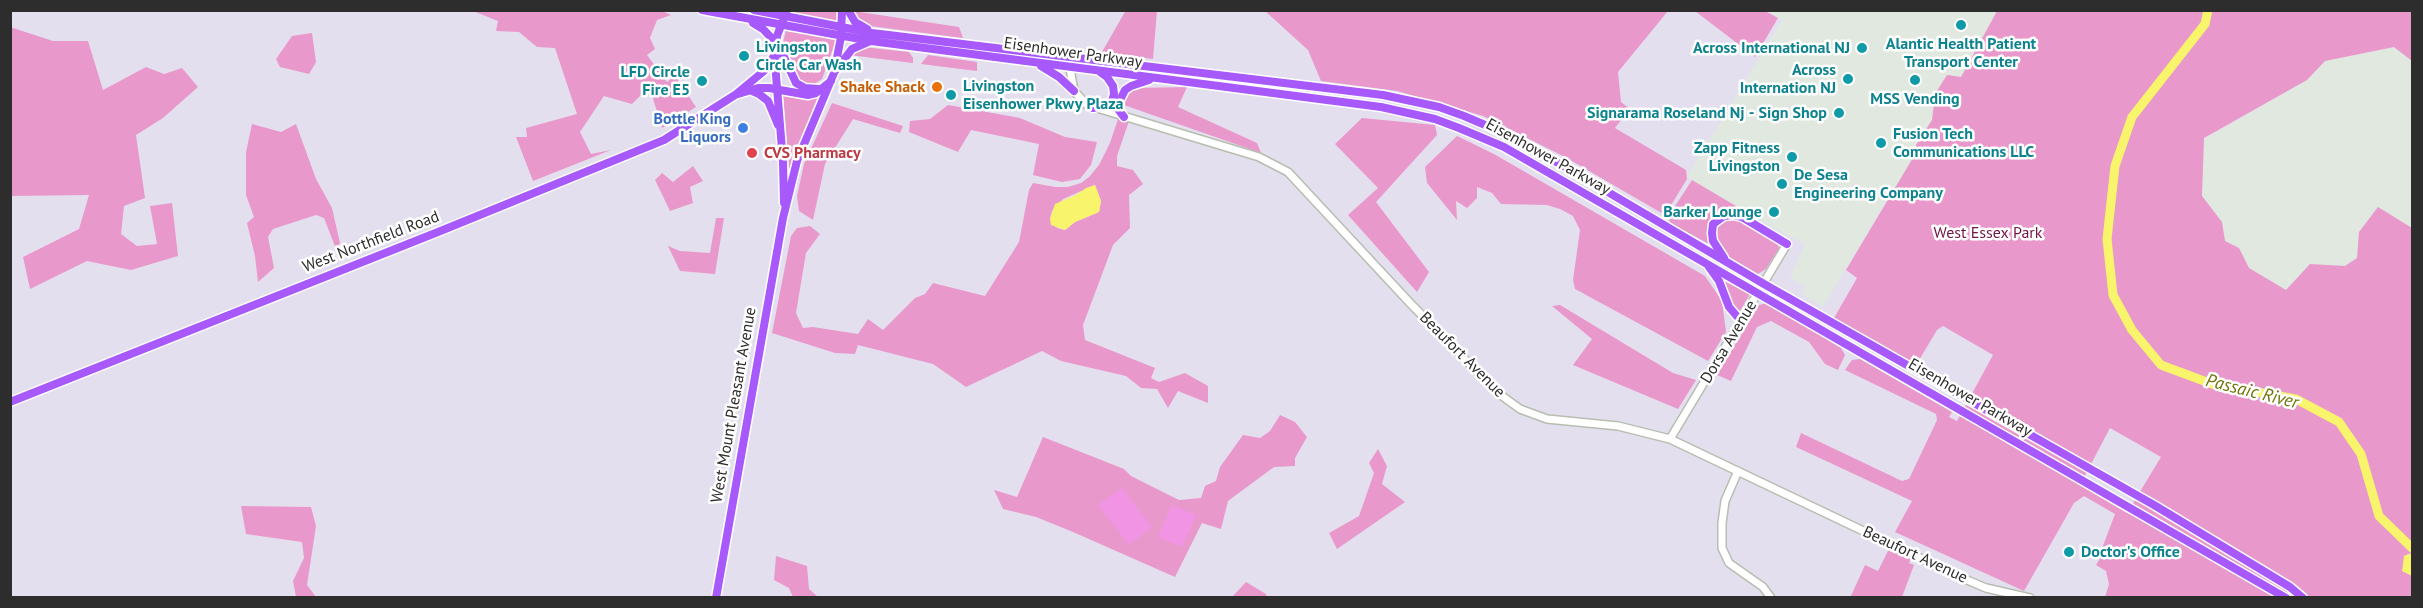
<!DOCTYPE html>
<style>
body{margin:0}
#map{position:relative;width:2423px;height:608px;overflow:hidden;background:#e4dfef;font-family:"PT Sans",sans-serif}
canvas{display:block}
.frame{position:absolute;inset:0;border:12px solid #2d2d2d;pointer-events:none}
</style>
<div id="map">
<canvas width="2423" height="608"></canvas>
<div class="frame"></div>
</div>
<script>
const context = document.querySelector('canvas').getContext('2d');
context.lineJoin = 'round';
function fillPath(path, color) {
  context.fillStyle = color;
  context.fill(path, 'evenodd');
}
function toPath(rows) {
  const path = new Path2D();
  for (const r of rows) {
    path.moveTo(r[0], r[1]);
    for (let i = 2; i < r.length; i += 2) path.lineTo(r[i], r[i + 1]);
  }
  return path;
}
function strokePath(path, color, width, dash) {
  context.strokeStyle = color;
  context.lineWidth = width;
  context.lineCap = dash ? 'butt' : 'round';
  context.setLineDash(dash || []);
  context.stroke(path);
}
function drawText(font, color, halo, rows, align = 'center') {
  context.font = font + ' "PT Sans",sans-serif';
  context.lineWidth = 5;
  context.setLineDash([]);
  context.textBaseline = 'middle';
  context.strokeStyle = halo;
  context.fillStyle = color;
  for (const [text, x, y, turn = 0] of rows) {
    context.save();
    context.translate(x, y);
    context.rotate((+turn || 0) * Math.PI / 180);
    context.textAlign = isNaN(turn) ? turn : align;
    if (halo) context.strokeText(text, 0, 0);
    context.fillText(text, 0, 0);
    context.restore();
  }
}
fillPath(toPath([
 [1767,11,1997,11,1962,77,1935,94,1932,120,1916,145,1925,177,1891,193,1823,307,1801,294,1806,287,1790,277,1805,244,1779,231,1687,177,1782,20],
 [2394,47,2412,61,2412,228,2377,207,2359,232,2357,258,2345,266,2310,264,2286,290,2249,268,2239,248,2225,241,2222,222,2202,196,2204,139,2307,80,2325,61]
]), '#e0e8e0');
fillPath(toPath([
 [660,10,671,15,657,20,650,38,655,49,647,55,667,82,675,76,696,107,662,128,651,92,644,92,632,104,604,96,580,132,591,154,611,150,533,181,516,137,527,137,526,128,577,114,555,48,537,47,519,32,496,31,498,21,473,11],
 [1126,10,1157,11,1153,59,1102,52],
 [794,11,837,11,838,22,792,13],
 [853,11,959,27,963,38,862,25],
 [1265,11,1668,11,1618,72,1621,102,1630,109,1615,128,1686,170,1687,179,1665,215,1565,157,1483,116,1397,91,1321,81,1308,50],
 [1695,11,1765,11,1778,18,1755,57],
 [1997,11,2412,11,2412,61,2394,47,2325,61,2307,80,2204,138,2202,196,2222,222,2225,241,2239,248,2249,268,2286,290,2310,264,2345,266,2357,258,2359,232,2378,207,2412,228,2412,553,2404,556,2412,570,2412,597,2105,597,2109,584,2106,571,2096,565,2102,555,2101,551,2115,514,2084,496,2074,503,2024,591,1895,532,1912,501,1796,447,1801,433,1902,481,1909,479,1937,420,1936,414,1845,370,1852,360,1860,359,1952,412,1949,417,1957,421,1993,355,1943,326,1937,330,1915,367,1834,318,1857,278,1846,270,1917,151,1916,145,1932,120,1935,94,1947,75,1961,77],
 [2110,428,2161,457,2127,513,2080,485],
 [10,27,53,41,88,41,103,90,146,67,164,74,182,68,198,87,163,118,136,135,145,198,124,206,121,234,137,246,157,244,150,206,172,203,178,256,131,270,87,261,30,289,23,257,79,229,89,195,11,196],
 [786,30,836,40,822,79,813,85,800,83,782,47],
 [312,33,316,62,309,74,280,67,276,59,292,36],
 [863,47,909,52,913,58,913,63,849,55],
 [928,55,977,62,977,71,921,64],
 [1187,87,1178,107,1257,143,1261,153,1121,104,1134,88],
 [783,95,805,100,820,96,789,169],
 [832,103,903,126,900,133,853,119,825,164,813,220,799,211,797,196,804,164],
 [948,105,1020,118,1065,137,1097,142,1091,165,1080,179,1062,182,1033,175,1039,144,971,130,958,152,909,132,910,121,930,119],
 [1362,118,1435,125,1437,135,1376,202,1429,272,1417,292,1348,215,1378,188,1335,144],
 [1118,119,1129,121,1117,156,1117,166,1133,170,1143,184,1129,195,1130,228,1113,245,1083,325,1085,340,1155,368,1151,378,1159,382,1185,373,1208,386,1208,403,1178,391,1168,408,1157,389,1141,388,1126,376,1061,361,1042,351,966,387,933,364,858,345,855,354,835,353,772,333,791,236,797,228,810,226,820,234,806,253,796,313,803,328,813,327,858,334,868,319,883,330,915,298,925,294,933,283,985,296,1019,242,1029,190,1033,183,1055,187,1068,187,1081,183,1089,177,1099,165,1110,143],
 [1095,185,1101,201,1099,212,1075,222,1065,230,1057,228,1050,219,1052,211,1063,199],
 [252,124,281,132,296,124,316,179,332,208,340,243,336,249,324,218,316,215,273,229,268,237,274,268,258,282,255,256,247,223,254,217,246,195,246,152],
 [1457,136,1494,154,1705,276,1722,301,1726,332,1708,361,1575,289,1573,280,1580,230,1573,216,1560,209,1547,205,1501,204,1492,193,1477,187,1477,198,1467,208,1456,201,1457,220,1427,183,1425,167],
 [693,166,703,181,690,187,693,203,670,211,655,180,662,173,673,182],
 [1692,180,1746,212,1732,211,1720,213,1715,218,1708,234,1709,244,1670,223,1668,217],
 [716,218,724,218,715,274,680,271,668,246,680,251,710,253],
 [1728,218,1744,221,1777,241,1779,248,1766,269,1758,274,1729,257,1718,245,1715,232,1718,223],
 [1722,280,1750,294,1740,311,1733,307],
 [1767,303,1841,348,1845,355,1838,370,1825,364,1809,342,1771,321,1757,327,1731,381,1717,375,1759,305],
 [1560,305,1673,373,1696,380,1678,409,1573,365,1592,339,1552,306],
 [1280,415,1295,422,1307,437,1295,458,1295,466,1274,467,1228,501,1221,529,1202,523,1175,577,1073,532,1036,517,1003,509,994,490,1017,497,1043,437,1124,469,1131,476,1179,500,1201,498,1205,486,1216,481,1220,467,1243,435,1260,438,1270,431],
 [1378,449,1387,466,1382,484,1405,502,1337,549,1329,533,1359,516,1374,473,1369,463],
 [241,506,311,507,316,526,307,585,316,597,296,597,293,581,304,558,302,542,246,534],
 [1891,545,1912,556,1909,563,1914,565,1902,597,1850,598,1865,565,1878,571],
 [776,556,807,566,809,589,818,597,793,597,789,588,774,580],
 [1246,582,1266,594,1267,597,1232,597]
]), '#e998cb');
fillPath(toPath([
 [1122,488,1152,527,1129,545,1098,505],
 [1172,505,1196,515,1182,547,1158,537]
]), '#f194e4');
fillPath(toPath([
 [1095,185,1101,201,1099,212,1075,222,1065,230,1051,225,1050,219,1055,204,1076,195,1086,188],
 [2412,553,2412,576,2402,571,2404,556]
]), '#f8f56c');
strokePath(toPath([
 [2208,10,2205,24,2132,117,2115,166,2107,239,2113,295,2132,330,2161,365,2212,384,2296,399,2339,422,2361,454,2379,516,2412,548]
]), '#f8f56c', 9);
const minor = toPath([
 [1069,63,1074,91,1087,105,1259,157,1288,172,1410,303,1498,393,1520,409,1547,419,1618,426,1670,439,1960,577,1986,588,2030,598],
 [1670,439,1787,244],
 [1738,471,1725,501,1722,523,1722,548,1729,563,1763,587,1771,598]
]);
const major = toPath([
 [702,10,871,41,1381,107,1435,119,1459,128,1504,147,2286,598],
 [754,10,872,33,1383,95,1439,107,1464,116,1511,136,1579,175,1764,284,2154,505,2290,587,2303,598],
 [848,10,855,22,867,29],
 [753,23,763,29,777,44],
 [776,48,783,55,796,83,805,88,819,89],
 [1041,66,1059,77,1074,91],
 [836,70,852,49,868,42],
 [750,90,759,94,768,101,778,125],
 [738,94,758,88,769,88,808,95,816,93,831,81],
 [1093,108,1105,105,1112,101,1114,94,1113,86,1107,77,1100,72],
 [1124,117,1118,109,1118,104,1125,90,1131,86,1149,80],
 [784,203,783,162,775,63,777,36,787,10],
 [1724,258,1713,241,1712,233,1713,224,1724,216,1733,215,1742,217,1787,244],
 [1709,267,1719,281,1729,307,1741,321],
 [10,402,438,232,664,140,735,95,764,71,776,53],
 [716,598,783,218,797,161,834,73,841,37,842,10]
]);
strokePath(minor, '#b6beaf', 10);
strokePath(major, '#fff', 11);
strokePath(minor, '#fff', 7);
strokePath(major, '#a759fb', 8);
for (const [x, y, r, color] of [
 [1961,25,6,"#0f9aa8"],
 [1862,48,6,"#0f9aa8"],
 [744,56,6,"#0f9aa8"],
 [1848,79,6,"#0f9aa8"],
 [1915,80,6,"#0f9aa8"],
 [702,81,6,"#0f9aa8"],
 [937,87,6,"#e8710a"],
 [951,95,6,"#0f9aa8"],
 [1839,113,6,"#0f9aa8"],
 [743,128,6,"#3f7fe0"],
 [1881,143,6,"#0f9aa8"],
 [752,153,6,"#e0444e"],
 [1792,157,6,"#0f9aa8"],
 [1782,184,6,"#0f9aa8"],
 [1774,212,6,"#0f9aa8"],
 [2069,552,6,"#0f9aa8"]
]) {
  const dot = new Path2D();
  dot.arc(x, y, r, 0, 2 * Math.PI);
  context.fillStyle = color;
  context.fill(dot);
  strokePath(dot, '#fff', 2);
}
drawText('bold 16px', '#0d838f', '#fff', [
 ["Alantic Health Patient",1961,44,"center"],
 ["Transport Center",1961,62,"center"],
 ["Livingston",756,47,"left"],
 ["Circle Car Wash",756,65,"left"],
 ["Across International NJ",1850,48],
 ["Across",1836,70],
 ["Internation NJ",1836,88],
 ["LFD Circle",690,72],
 ["Fire E5",690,90],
 ["Livingston",963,86,"left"],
 ["Eisenhower Pkwy Plaza",963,104,"left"],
 ["MSS Vending",1915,99,"center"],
 ["Signarama Roseland Nj - Sign Shop",1827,113],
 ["Fusion Tech",1893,134,"left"],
 ["Communications LLC",1893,152,"left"],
 ["Zapp Fitness",1780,148],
 ["Livingston",1780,166],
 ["De Sesa",1794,175,"left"],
 ["Engineering Company",1794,193,"left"],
 ["Barker Lounge",1762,212],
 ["Doctor's Office",2081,552,"left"]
], 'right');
drawText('16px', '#2d2d2d', '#fff', [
 ["Eisenhower Parkway",1073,53,8],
 ["Eisenhower Parkway",1548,157,29],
 ["West Northfield Road",371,242,-21],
 ["Dorsa Avenue",1729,342,-59],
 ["Beaufort Avenue",1462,355,45],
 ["Eisenhower Parkway",1970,398,30],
 ["West Mount Pleasant Avenue",734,405,-80],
 ["Beaufort Avenue",1915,555,25]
]);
drawText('bold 16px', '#c56008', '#fff', [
 ["Shake Shack",925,87]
], 'right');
drawText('bold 16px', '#366cbe', '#fff', [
 ["Bottle King",731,119],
 ["Liquors",731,137]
], 'right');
drawText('bold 16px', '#be3a42', '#fff', [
 ["CVS Pharmacy",764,153]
], 'left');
drawText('16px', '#721543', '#fff', [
 ["West Essex Park",1988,233]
]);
drawText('italic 18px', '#6f7508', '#fff', [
 ["Passaic River",2252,392,14]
]);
</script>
